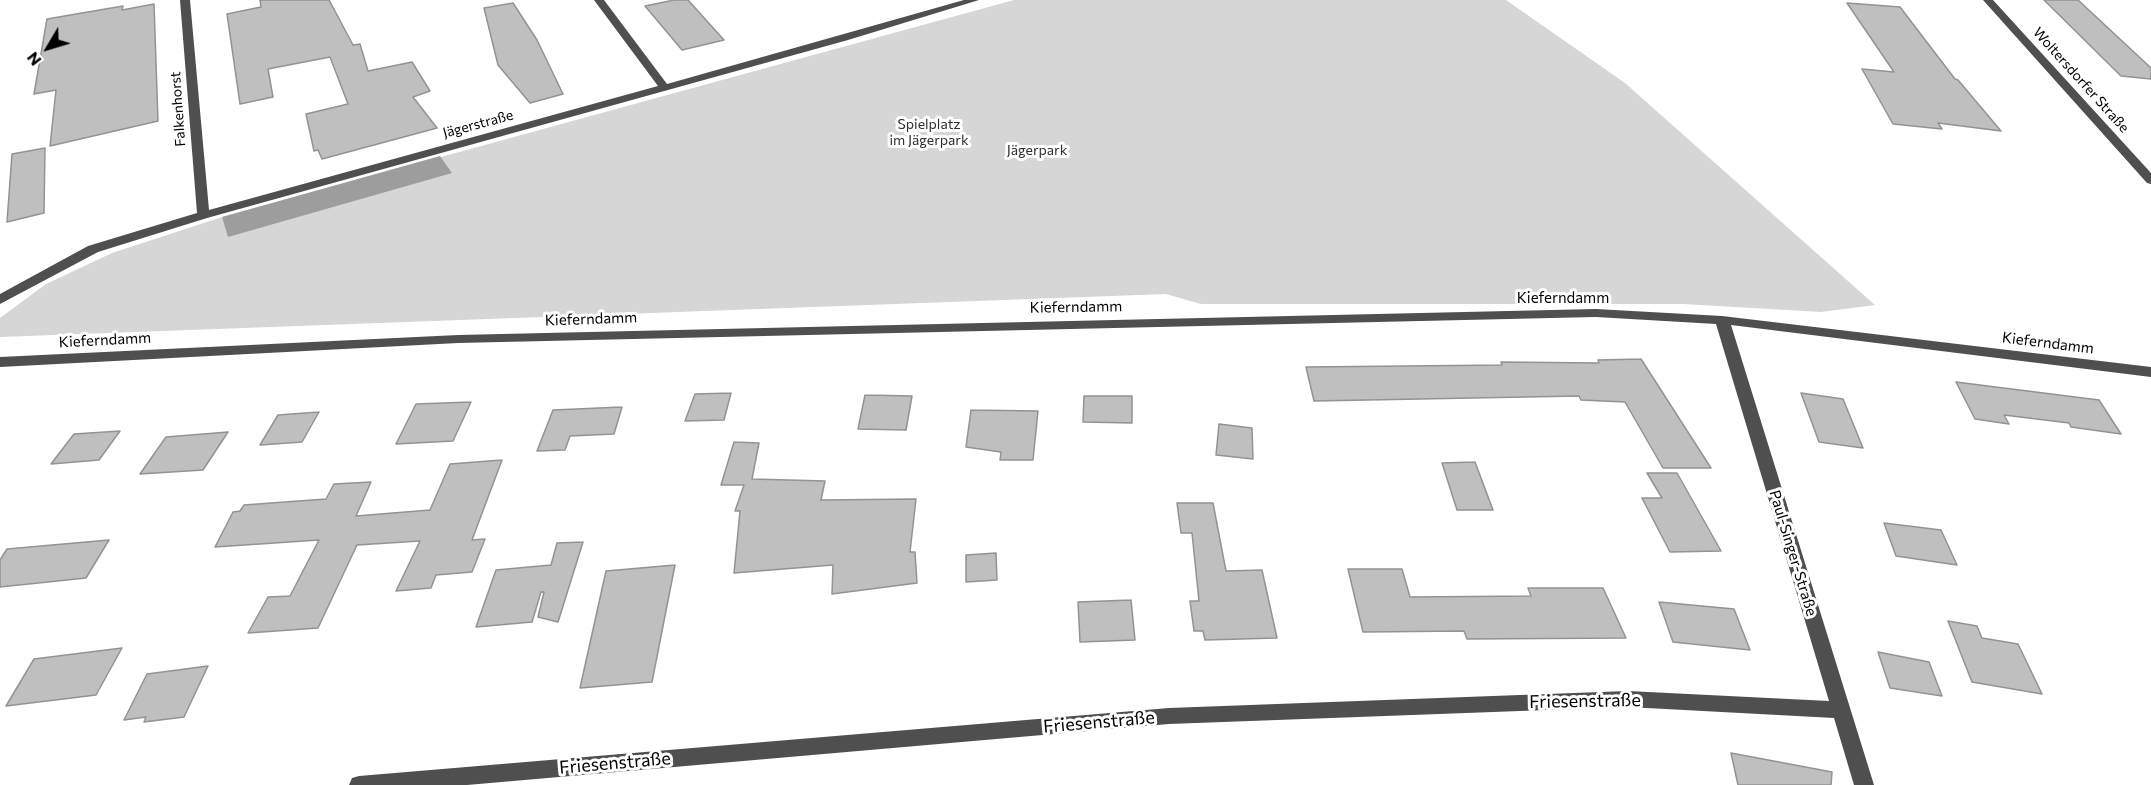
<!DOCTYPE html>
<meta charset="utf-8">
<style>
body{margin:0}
#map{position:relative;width:2151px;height:785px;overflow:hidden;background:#fff;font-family:Commissioner,sans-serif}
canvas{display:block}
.north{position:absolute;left:18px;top:18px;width:60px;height:60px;-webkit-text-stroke:4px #fff;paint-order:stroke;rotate:232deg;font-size:16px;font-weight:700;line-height:24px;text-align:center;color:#000}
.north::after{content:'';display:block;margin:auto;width:21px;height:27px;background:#000;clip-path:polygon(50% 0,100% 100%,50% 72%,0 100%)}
</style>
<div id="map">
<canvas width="2151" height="785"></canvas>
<div class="north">N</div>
</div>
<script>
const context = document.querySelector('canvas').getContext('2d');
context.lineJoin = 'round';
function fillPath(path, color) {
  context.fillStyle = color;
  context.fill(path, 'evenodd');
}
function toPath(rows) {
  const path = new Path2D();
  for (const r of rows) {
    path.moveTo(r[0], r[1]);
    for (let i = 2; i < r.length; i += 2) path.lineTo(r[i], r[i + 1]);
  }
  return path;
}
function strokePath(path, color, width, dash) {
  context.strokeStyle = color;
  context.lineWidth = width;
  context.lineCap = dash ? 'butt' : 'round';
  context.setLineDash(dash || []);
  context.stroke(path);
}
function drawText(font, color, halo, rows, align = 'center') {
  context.font = font + ' Commissioner,sans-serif';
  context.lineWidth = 6;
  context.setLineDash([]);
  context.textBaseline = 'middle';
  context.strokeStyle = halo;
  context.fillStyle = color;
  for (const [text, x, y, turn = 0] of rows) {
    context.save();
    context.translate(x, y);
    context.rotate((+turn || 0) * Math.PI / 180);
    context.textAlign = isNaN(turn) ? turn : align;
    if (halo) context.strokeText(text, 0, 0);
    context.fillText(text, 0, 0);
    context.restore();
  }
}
fillPath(toPath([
 [1014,0,1506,0,1625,83,1875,305,1821,312,1683,304,1201,304,1166,294,0,337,0,318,46,284,112,253,222,217]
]), '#d6d6d6');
fillPath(toPath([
 [440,156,452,173,228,237,222,217]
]), '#9d9d9d');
const building = toPath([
 [260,0,329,0,353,45,360,44,368,71,412,62,430,91,413,97,437,128,322,159,318,150,314,151,306,114,348,104,330,57,268,69,273,97,240,104,227,14,261,7,260,0],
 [674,0,688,0,724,40,682,50,645,6,674,0],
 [2044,0,2078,0,2151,68,2151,79,2121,76,2044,0],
 [513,3,537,40,563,94,530,103,498,65,484,8,513,3],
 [1847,3,1900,7,1955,79,1958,80,2001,131,1938,123,1942,129,1893,124,1862,69,1894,72,1847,3],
 [154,4,158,121,50,146,56,90,34,94,47,19,123,6,122,10,154,4],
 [45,148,44,213,7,222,12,154,45,148],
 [1641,359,1711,468,1663,468,1625,402,1581,400,1579,396,1314,401,1306,367,1502,365,1501,362,1599,363,1598,360,1641,359],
 [1956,382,2099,400,2121,434,2071,427,2069,423,2004,415,2009,424,1975,419,1956,382],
 [731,393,724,420,685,421,695,394,731,393],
 [1801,393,1843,399,1863,448,1819,442,1801,393],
 [865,395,912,396,906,430,858,429,865,395],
 [1084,396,1132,396,1132,423,1083,422,1084,396],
 [471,402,453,441,396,444,416,404,471,402],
 [622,407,614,434,570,436,565,450,537,451,553,410,622,407],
 [971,410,1038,411,1033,460,1000,460,1001,452,966,447,971,410],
 [319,412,302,442,260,445,278,415,319,412],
 [1219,424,1252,428,1253,459,1216,455,1219,424],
 [120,431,99,460,51,464,74,434,120,431],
 [228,432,203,470,140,474,166,437,228,432],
 [734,442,759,443,752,479,825,481,821,500,916,499,910,552,915,552,917,583,832,594,833,565,734,573,740,511,735,511,744,485,721,485,734,442],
 [502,460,472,540,485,539,472,572,436,575,431,588,396,591,420,541,357,545,318,628,248,633,268,597,290,596,319,540,215,547,233,512,240,511,244,505,326,499,334,484,371,482,356,516,430,510,450,464,502,460],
 [1475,462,1493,510,1457,510,1442,463,1475,462],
 [1647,473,1677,473,1721,551,1670,552,1642,498,1662,498,1647,473],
 [1177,503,1213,503,1226,571,1262,570,1277,638,1205,640,1203,631,1194,631,1190,601,1199,601,1192,533,1181,533,1177,503],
 [1884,523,1941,530,1957,565,1896,556,1884,523],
 [109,540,86,578,0,587,0,560,7,549,109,540],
 [583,542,558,622,538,617,544,592,541,592,532,622,476,627,496,570,551,565,557,543,583,542],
 [996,553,997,580,966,582,966,555,996,553],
 [675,565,652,682,580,688,606,571,675,565],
 [1348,569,1402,569,1410,597,1531,596,1528,588,1603,588,1626,638,1467,639,1464,631,1363,632,1348,569],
 [1131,600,1135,640,1080,642,1078,602,1131,600],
 [1659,602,1734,609,1750,650,1673,642,1659,602],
 [1948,621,1977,626,1982,638,2018,644,2042,694,1972,682,1948,621],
 [122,648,96,695,6,706,34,659,122,648],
 [1878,652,1929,662,1942,696,1890,688,1878,652],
 [208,666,184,717,144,722,146,717,124,720,147,674,208,666],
 [1731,753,1832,772,1831,785,1738,785,1731,753]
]);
fillPath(building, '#bfbfbf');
strokePath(building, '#939393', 1.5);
fillPath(toPath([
 [180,0,190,0,209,210,658,86,594,0,604,0,667,84,964,0,979,0,848,40,207,218,98,252,0,304,0,294,88,246,197,213,180,0],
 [1983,0,1993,0,2151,173,2151,184,2147,183,1983,0],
 [1596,309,1722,316,2151,367,2151,377,1731,325,1874,785,1854,785,1834,718,1628,707,1169,724,467,785,349,785,352,778,359,776,1169,708,1628,691,1829,701,1716,324,1596,317,458,343,0,367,0,357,458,335,1596,309]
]), '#4f4f4f');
drawText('14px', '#000', '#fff', [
 ["Woltersdorfer Straße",2081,80,48],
 ["Falkenhorst",178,109,-94],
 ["Jägerstraße",478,124,-15]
]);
drawText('14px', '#2d2d2d', '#fff', [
 ["Spielplatz",929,124],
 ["im Jägerpark",929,140],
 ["Jägerpark",1037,150]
]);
drawText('15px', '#000', '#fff', [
 ["Kieferndamm",1563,298],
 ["Kieferndamm",1076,307,-1],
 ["Kieferndamm",591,319,-2],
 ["Kieferndamm",105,340,-3],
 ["Kieferndamm",2048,343,7],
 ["Paul-Singer-Straße",1793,553,73]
]);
drawText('18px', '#000', '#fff', [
 ["Friesenstraße",1585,701,-1],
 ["Friesenstraße",1099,722,-5],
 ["Friesenstraße",615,763,-5]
]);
</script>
